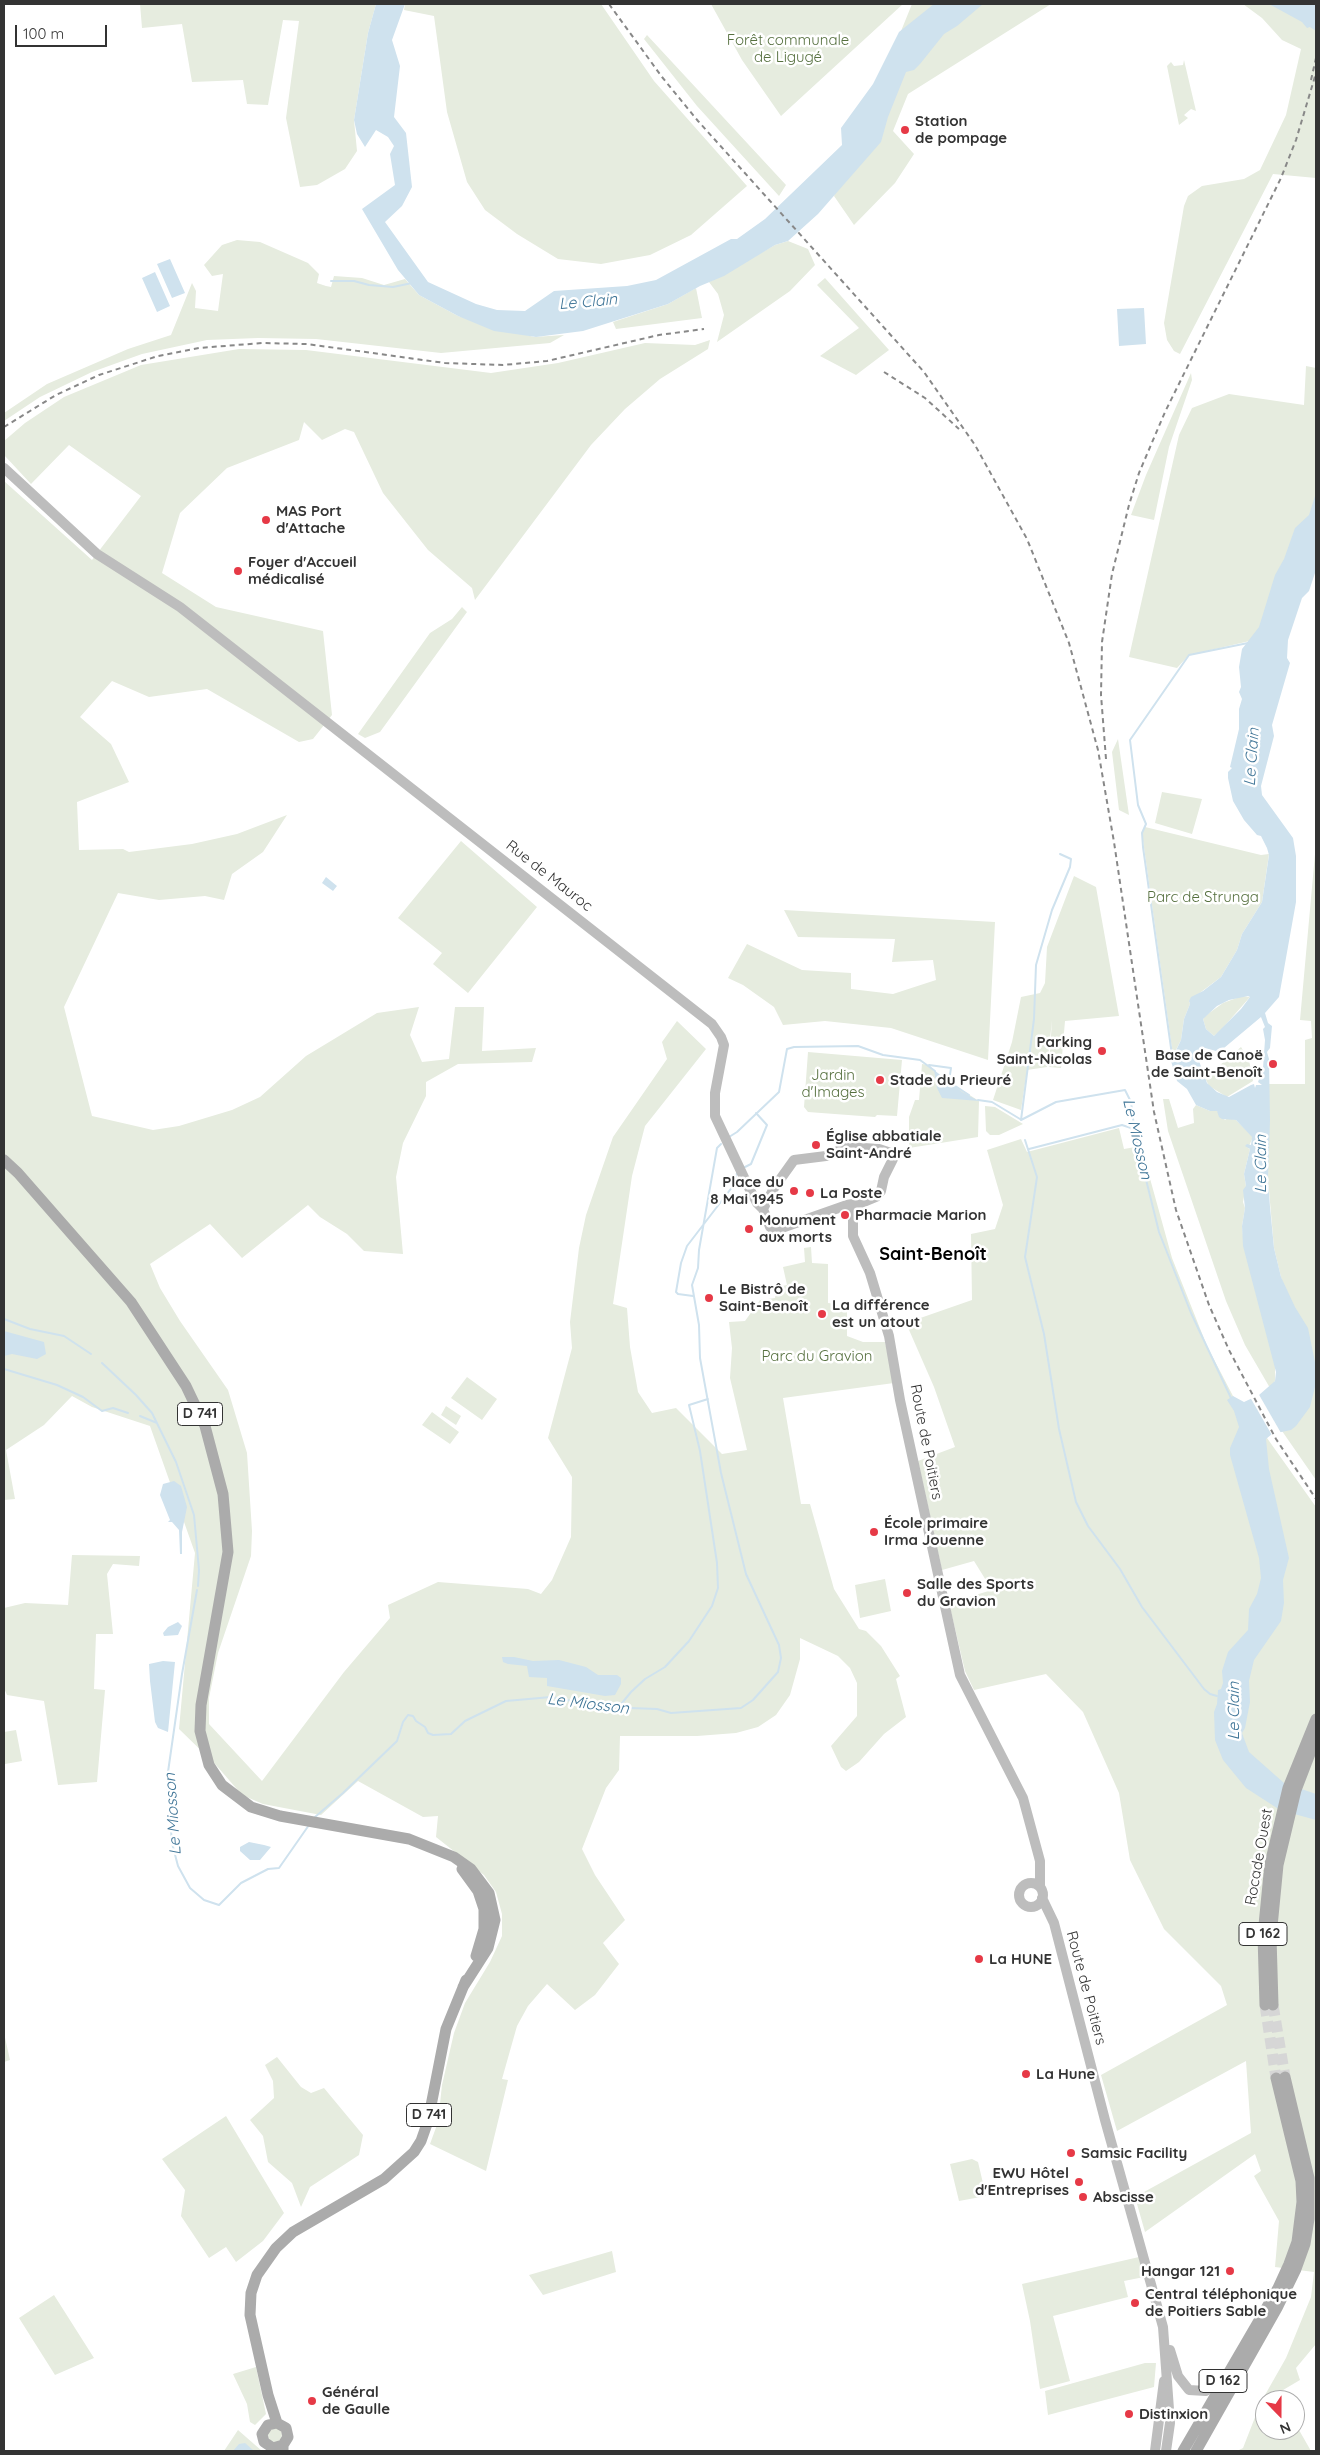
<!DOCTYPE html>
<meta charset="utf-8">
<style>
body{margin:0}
#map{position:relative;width:1320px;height:2455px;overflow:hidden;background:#fff;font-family:Quicksand,sans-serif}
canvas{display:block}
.frame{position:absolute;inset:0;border:5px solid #333;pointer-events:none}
.north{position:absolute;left:1255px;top:2390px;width:50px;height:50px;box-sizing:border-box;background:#fff;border:1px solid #adadad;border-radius:50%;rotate:158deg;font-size:14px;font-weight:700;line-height:20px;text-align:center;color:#333}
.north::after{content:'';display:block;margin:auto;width:18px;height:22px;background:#e63946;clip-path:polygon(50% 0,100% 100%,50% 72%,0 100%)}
.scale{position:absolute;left:15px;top:25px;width:92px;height:22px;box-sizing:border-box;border:2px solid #333;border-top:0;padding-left:6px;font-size:15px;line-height:18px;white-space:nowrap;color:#333;-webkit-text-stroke:4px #fff;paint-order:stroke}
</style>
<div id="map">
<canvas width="1320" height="2455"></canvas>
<div class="frame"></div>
<div class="north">N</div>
<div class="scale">100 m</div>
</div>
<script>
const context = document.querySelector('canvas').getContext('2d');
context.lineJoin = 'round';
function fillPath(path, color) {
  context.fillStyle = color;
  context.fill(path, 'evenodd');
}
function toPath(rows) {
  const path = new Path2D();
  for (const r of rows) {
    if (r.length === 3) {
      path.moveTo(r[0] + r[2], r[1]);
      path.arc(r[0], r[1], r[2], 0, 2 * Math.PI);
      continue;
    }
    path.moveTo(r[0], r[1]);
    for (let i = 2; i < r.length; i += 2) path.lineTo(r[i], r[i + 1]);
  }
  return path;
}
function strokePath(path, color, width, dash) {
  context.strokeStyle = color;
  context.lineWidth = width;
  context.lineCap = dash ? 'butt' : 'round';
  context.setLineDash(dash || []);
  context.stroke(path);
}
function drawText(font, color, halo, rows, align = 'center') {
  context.font = font + ' Quicksand,sans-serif';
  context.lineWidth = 5;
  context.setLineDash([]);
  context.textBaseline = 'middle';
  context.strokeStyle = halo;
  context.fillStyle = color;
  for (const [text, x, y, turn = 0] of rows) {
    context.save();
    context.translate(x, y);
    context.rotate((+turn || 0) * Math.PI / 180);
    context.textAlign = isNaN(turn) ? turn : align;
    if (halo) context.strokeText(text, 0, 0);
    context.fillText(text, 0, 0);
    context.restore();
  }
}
fillPath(toPath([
 [140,4,376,4,368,33,354,120,357,151,345,169,317,185,300,187,286,118,299,21,283,20,268,105,247,104,243,80,192,82,182,24,142,28],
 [405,4,601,4,654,81,747,186,691,235,650,255,601,264,558,259,517,234,485,210,467,182,447,112,434,16,404,10],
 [711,4,903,4,781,116,742,60],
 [912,4,1051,4,908,94,893,131,914,154,895,183,854,225,834,196],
 [1243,4,1316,4,1316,178,1273,174,1180,354,1174,351,1167,340,1164,323,1184,206,1188,196,1202,186,1244,179,1260,170,1286,115,1301,49,1282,40,1262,18],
 [647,35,786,185,779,196,697,106,644,39],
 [1184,60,1196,111,1191,109,1184,115,1188,118,1179,125,1167,66,1171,62,1174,66,1183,65],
 [237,240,260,242,308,263,319,274,317,283,326,286,331,287,334,276,362,278,384,285,405,279,419,295,458,316,534,337,564,335,550,343,441,353,316,339,258,338,207,340,142,354,92,372,40,397,4,421,4,413,47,384,128,349,171,335,192,283,196,291,195,308,218,311,223,274,212,276,204,265,222,245],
 [788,241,808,249,815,265,790,291,717,342,724,315,718,294,709,282,775,245],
 [825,278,889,350,856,375,820,356,859,328,817,285],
 [696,288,702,318,616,329,613,322,668,304],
 [710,340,708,349,660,379,625,409,591,445,475,600,472,588,428,550,383,493,354,432,345,429,322,440,304,422,299,440,227,468,180,513,162,573,216,607,323,631,332,715,313,739,299,742,207,689,149,697,112,681,80,717,111,744,129,782,77,802,79,850,123,849,129,852,192,844,237,834,287,815,263,852,232,874,224,900,205,896,159,900,118,893,64,1007,92,1116,153,1130,179,1126,232,1110,260,1097,306,1056,377,1013,419,1007,410,1035,422,1062,449,1059,455,1007,484,1007,482,1051,536,1048,532,1062,458,1064,426,1082,426,1096,403,1143,396,1177,403,1254,364,1251,347,1234,320,1217,308,1205,242,1258,210,1224,150,1264,160,1288,180,1321,228,1390,247,1453,252,1531,251,1556,218,1653,209,1698,209,1724,262,1781,344,1672,390,1618,388,1605,438,1582,528,1589,541,1594,552,1580,571,1537,572,1477,548,1438,572,1348,570,1322,579,1248,586,1215,613,1137,667,1059,662,1042,677,1021,706,1049,645,1126,632,1176,613,1304,627,1308,630,1347,638,1392,652,1413,676,1408,722,1454,747,1450,730,1378,732,1348,729,1322,745,1321,760,1300,775,1298,777,1287,787,1285,783,1267,805,1262,804,1248,811,1247,812,1263,828,1264,828,1303,837,1304,838,1311,847,1311,847,1336,863,1342,885,1342,894,1383,783,1398,801,1504,810,1504,834,1589,859,1629,866,1631,881,1646,900,1676,896,1679,906,1717,884,1734,859,1762,846,1771,841,1767,831,1746,857,1716,857,1683,850,1668,838,1656,800,1638,800,1659,790,1695,776,1715,758,1727,736,1733,697,1736,620,1736,619,1770,606,1788,582,1849,595,1875,625,1920,603,1943,619,1964,595,1995,575,2010,547,1984,528,2006,517,2026,502,2079,508,2080,486,2171,430,2144,438,2122,442,2085,454,2033,465,2003,490,1962,502,1936,502,1914,496,1892,484,1875,436,1837,438,1816,423,1817,358,1781,321,1815,263,1804,242,1795,216,1765,179,1729,195,1553,150,1426,92,1407,72,1396,44,1425,6,1450,15,1499,4,1500,4,481,92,560,141,496,69,445,31,484,4,455,4,441,25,423,64,397,141,365,239,349,306,350,491,373,558,363,645,343,695,345],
 [1306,366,1316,368,1316,524,1267,637,1189,655,1177,668,1129,657,1179,435,1192,408,1229,394,1304,405],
 [1191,373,1192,380,1169,447,1154,520,1131,515,1146,475],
 [462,607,467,612,380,732,365,738,358,734,430,633,452,619],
 [1118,739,1129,815,1119,810,1112,752],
 [1162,792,1202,799,1192,834,1155,823],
 [1145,827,1261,855,1269,854,1262,902,1242,934,1237,950,1221,977,1189,1001,1190,1004,1184,1019,1181,1040,1173,1056,1142,833],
 [461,841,537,907,468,993,433,964,442,953,398,918],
 [1316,843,1316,1480,1282,1431,1303,1369,1274,1248,1268,1179,1269,1084,1305,1084,1305,1040,1312,1038,1311,1021,1300,1020],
 [1074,876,1096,887,1119,1016,1065,1021,1061,1068,1049,1067,1052,1020,1047,1067,1027,1070,1021,1110,993,1100,1012,1042,1021,997,1040,993,1045,983,1047,947],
 [784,910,995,922,988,1060,891,1028,825,1021,783,1025,774,1007,743,985,728,978,747,944,802,970,851,973,851,989,893,994,936,980,933,960,892,962,895,939,798,937],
 [1242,996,1250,997,1221,1030,1214,1036,1206,1029,1203,1019,1205,1016,1223,1003],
 [1241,1047,1249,1060,1253,1081,1227,1097,1209,1086,1205,1078],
 [808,1052,902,1060,897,1116,877,1115,875,1117,808,1112,804,1107],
 [922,1064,929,1065,940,1076,979,1101,978,1137,909,1148,909,1117,915,1100,919,1100],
 [1163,1099,1169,1099,1178,1128,1194,1123,1193,1109,1196,1105,1210,1111,1217,1111,1225,1120,1228,1118,1236,1120,1253,1137,1248,1148,1250,1149,1244,1174,1246,1186,1243,1202,1245,1208,1242,1226,1244,1246,1275,1361,1275,1381,1270,1388,1245,1345,1226,1301,1168,1131],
 [985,1106,995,1107,1023,1124,999,1135,990,1135,986,1131],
 [1119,1128,1124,1149,1141,1146,1172,1258,1207,1346,1233,1396,1259,1432,1267,1438,1316,1507,1316,2344,1296,2368,1300,2380,1278,2393,1281,2400,1265,2400,1265,2430,1295,2430,1295,2423,1311,2451,1237,2451,1243,2448,1261,2402,1286,2358,1311,2297,1314,2272,1275,2267,1279,2221,1254,2176,1261,2171,1255,2154,1145,2232,1135,2197,1251,2133,1246,2061,1117,2131,1101,2075,1227,2005,1221,1986,1164,1929,1130,1860,1119,1793,1083,1712,1046,1674,974,1690,965,1671,949,1603,992,1590,974,1561,942,1570,918,1461,955,1447,934,1387,906,1323,972,1300,971,1234,995,1229,1003,1205,987,1150,1021,1139,1027,1152],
 [467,1377,497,1399,482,1420,451,1398],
 [446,1406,461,1416,456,1425,441,1415],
 [432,1412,459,1432,450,1444,422,1425],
 [72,1555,140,1556,139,1566,113,1564,107,1574,113,1634,96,1634,94,1689,105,1690,97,1782,58,1785,44,1701,7,1695,4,1688,4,1608,25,1603,68,1605],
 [885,1579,891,1611,860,1618,855,1585],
 [16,1730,22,1761,5,1764,4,1732],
 [4,2033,10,2060,4,2062],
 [277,2057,301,2087,311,2093,324,2088,363,2135,359,2155,310,2187,301,2207,292,2183,268,2162,263,2136,250,2120,274,2098,273,2081,265,2065],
 [226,2116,284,2213,263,2241,236,2262,226,2247,209,2258,181,2216,185,2190,162,2159],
 [972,2159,978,2162,986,2196,959,2201,950,2164],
 [612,2251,616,2272,543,2295,529,2275],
 [1139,2257,1144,2277,1124,2281,1128,2297,1053,2316,1070,2381,1040,2389,1030,2321,1022,2284],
 [54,2295,94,2358,55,2375,19,2318],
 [1145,2363,1156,2363,1154,2387,1048,2415,1045,2391],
 [256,2367,266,2414,255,2425,250,2422,247,2404,233,2374],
 [275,2435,7],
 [238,2430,262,2451,224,2451]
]), '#e6ecdf');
fillPath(toPath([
 [376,4,405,4,392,40,400,66,394,117,406,133,412,187,402,206,385,222,428,282,476,304,497,310,525,311,554,291,627,286,656,280,731,239,737,239,765,219,842,145,841,128,873,84,899,32,934,4,983,4,957,26,944,34,920,64,914,70,906,72,888,117,881,142,818,214,788,241,775,245,724,276,700,286,668,304,583,331,536,337,494,331,458,316,419,295,398,270,362,209,395,185,390,154,394,146,388,137,376,130,365,147,357,134,354,120,368,33],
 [1269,4,1316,4,1316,31,1310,27,1307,28,1302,22],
 [170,259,185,293,172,298,157,264],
 [155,272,170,306,157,312,142,278],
 [1144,308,1146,344,1119,346,1117,309],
 [1316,493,1316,570,1309,591,1302,598,1288,640,1287,658,1290,663,1272,725,1274,736,1261,786,1262,795,1293,838,1296,856,1296,902,1279,997,1265,1013,1268,1023,1272,1026,1270,1048,1267,1052,1269,1059,1270,1120,1268,1179,1270,1207,1274,1248,1281,1277,1295,1307,1308,1328,1316,1367,1316,1383,1310,1407,1296,1426,1291,1430,1272,1434,1266,1439,1269,1469,1289,1558,1283,1580,1284,1603,1281,1621,1254,1660,1249,1681,1250,1702,1245,1728,1242,1733,1249,1752,1284,1783,1316,1794,1316,1820,1280,1810,1246,1788,1223,1760,1215,1740,1214,1712,1217,1704,1218,1690,1221,1689,1223,1683,1222,1671,1228,1652,1248,1630,1249,1609,1257,1594,1261,1578,1259,1558,1230,1455,1230,1448,1239,1427,1234,1411,1227,1400,1233,1396,1244,1402,1259,1395,1275,1381,1276,1372,1243,1246,1242,1226,1245,1208,1243,1190,1246,1186,1244,1174,1250,1149,1245,1146,1247,1144,1251,1145,1252,1137,1236,1120,1222,1119,1219,1117,1217,1111,1210,1111,1196,1105,1187,1089,1177,1081,1171,1061,1181,1040,1184,1019,1190,1004,1189,1001,1191,997,1203,991,1221,977,1237,950,1242,934,1262,902,1269,855,1267,848,1261,836,1257,835,1244,820,1233,801,1228,778,1228,772,1232,768,1230,767,1239,729,1239,709,1242,699,1239,692,1241,687,1239,667,1242,649,1259,627,1275,575,1284,559,1295,528,1309,515],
 [1248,996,1250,997,1241,1009,1214,1036,1206,1029,1203,1019,1217,1006,1229,1000],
 [1261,1017,1265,1027,1263,1029,1265,1040,1263,1068,1258,1082,1262,1085,1256,1085,1255,1088,1254,1084,1251,1085,1229,1097,1217,1092,1207,1083,1199,1061,1201,1051,1205,1048,1216,1051,1224,1048],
 [326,877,337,886,333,891,322,883],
 [934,1070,962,1092,979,1101,942,1098,937,1088],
 [4,1331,44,1342,46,1354,37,1359,12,1354,4,1356],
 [174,1481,181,1486,187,1507,182,1532,182,1554,180,1554,179,1530,172,1522,168,1522,170,1520,160,1495,163,1484],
 [178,1622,182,1626,178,1635,164,1636,163,1633,168,1627],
 [502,1657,514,1657,533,1661,559,1660,586,1667,598,1675,617,1675,621,1678,621,1684,615,1695,605,1696,547,1686,547,1678,529,1677,527,1666,508,1664,503,1662],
 [163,1661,175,1662,168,1732,158,1728,155,1722,150,1681,149,1664],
 [249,1842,264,1845,271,1847,260,1860,250,1860,240,1851,240,1847],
 [245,2443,254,2451,233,2451,239,2444]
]), '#cfe2ee');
fillPath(toPath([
 [1258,1393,1281,1433,1273,1437,1250,1397]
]), '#fff');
strokePath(toPath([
 [331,281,354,281,369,285,393,287,412,283],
 [1174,1056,1172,1055,1143,847,1142,833,1146,824,1138,805,1130,740,1189,655,1248,643],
 [929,1065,951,1068,949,1081],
 [940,1076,969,1095],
 [978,1100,992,1102,1020,1119],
 [1021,1120,1056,1102,1125,1090,1131,1102,1135,1135,1159,1232,1191,1313,1231,1398],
 [1021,1120,1034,1019,1036,965,1052,910,1070,867,1071,859,1060,854],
 [729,1137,737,1132,779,1092,787,1049,794,1047,858,1046,883,1055,920,1060,935,1071],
 [1025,1140,1037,1177,1025,1257,1044,1334,1059,1429,1076,1502,1088,1526,1120,1569,1142,1607,1204,1689,1210,1694,1217,1696],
 [1029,1149,1122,1125,1131,1128,1134,1133],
 [745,1167,751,1164,767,1125,756,1113],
 [693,1296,678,1294,676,1292,681,1263,687,1246,733,1186,737,1173],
 [4,1319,30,1329,64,1336,91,1354],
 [102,1363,136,1395,152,1413,176,1462,194,1515,199,1570,198,1586],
 [4,1369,57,1385,83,1397,102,1411,113,1408,128,1413],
 [140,1416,157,1423],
 [197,1590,182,1674,167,1779,172,1843,178,1866,190,1888,204,1900,219,1905,241,1883,268,1869,279,1868,309,1825],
 [618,1708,631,1692,645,1679,665,1667,689,1641,712,1606,718,1588,717,1563,700,1451,689,1405,708,1399],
 [315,1817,343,1793,397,1741,403,1722,408,1715,413,1716,416,1721,425,1727,428,1733,433,1735,451,1734,465,1721,506,1701,551,1697,603,1707,657,1709,671,1713,741,1708,753,1700,778,1672,781,1658,779,1645,746,1574,721,1473,700,1358,699,1325,692,1285,698,1268,699,1250,717,1148,721,1144]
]), '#cfe2ee', 2);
strokePath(toPath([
 [1265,2005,1276,2078],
 [1273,2005,1285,2077]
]), '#d6d6d6', 11, [11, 5.5]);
strokePath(toPath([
 [4,468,97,554,180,607,712,1024,721,1037,724,1045,715,1093,715,1116,748,1186,757,1203,763,1209],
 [848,1147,879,1149,891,1153,893,1159,884,1177,881,1191,876,1197,864,1202,847,1205,776,1230,770,1227,763,1209,774,1188,794,1160,826,1156,848,1147],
 [847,1205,853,1217,853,1236,870,1273,889,1336,900,1400,960,1675,1023,1798,1040,1861,1040,1887],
 [1031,1895,12],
 [1042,1898,1054,1923,1105,2120,1163,2327,1170,2423,1166,2451],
 [1170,2350,1178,2376,1189,2390,1206,2391,1216,2384,1223,2374],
 [1155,2451,1164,2381]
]), '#bdbdbd', 10);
strokePath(toPath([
 [4,1160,18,1173,131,1302,186,1386,205,1426,223,1494,228,1552,201,1705,200,1731,209,1765,222,1785,251,1807,280,1816,409,1839,454,1857,471,1869,489,1893,495,1920,488,1948,463,1987],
 [462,1869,478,1891,484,1909,484,1929,476,1956],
 [1265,2005,1263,1935,1270,1864,1288,1788,1316,1719],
 [1273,2005,1271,1937,1278,1865,1296,1790,1316,1738],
 [277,2423,268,2395,250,2315,251,2293,257,2275,276,2248,293,2232,384,2179,414,2152,421,2141,428,2121,446,2029,466,1980],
 [283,2445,273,2448,264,2442,262,2434,268,2425,277,2423,286,2428,288,2437,283,2445,283,2451],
 [1183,2451,1278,2288,1289,2264,1297,2242,1302,2202,1301,2181,1276,2078],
 [1196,2451,1277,2308,1296,2269,1305,2244,1309,2219,1309,2178,1285,2077]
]), '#ababab', 11);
strokePath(toPath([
 [609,4,662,77,698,121,924,372,975,445,1027,539,1069,643,1098,750,1114,842,1154,1112,1176,1210,1209,1305,1229,1350,1276,1439,1316,1499],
 [1311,80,1316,58],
 [884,372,925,398,959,429],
 [4,427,56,395,99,375,158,356,199,348,262,343,307,344,445,363,503,365,547,361,659,335,704,329],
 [1106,759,1101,695,1102,642,1112,574,1129,505,1139,473,1165,412,1281,178,1296,140,1316,73]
]), '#888', 2, [5, 4]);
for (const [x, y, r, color] of [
 [905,130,5,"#e63946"],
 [266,520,5,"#e63946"],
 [238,571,5,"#e63946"],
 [1102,1051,5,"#e63946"],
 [1273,1064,5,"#e63946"],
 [880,1080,5,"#e63946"],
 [816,1145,5,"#e63946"],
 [794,1191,5,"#e63946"],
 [810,1193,5,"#e63946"],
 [845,1215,5,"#e63946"],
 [749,1229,5,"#e63946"],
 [709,1298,5,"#e63946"],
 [822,1314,5,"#e63946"],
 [874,1532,5,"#e63946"],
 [907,1593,5,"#e63946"],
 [979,1959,5,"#e63946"],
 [1026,2074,5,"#e63946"],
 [1071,2153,5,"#e63946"],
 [1079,2182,5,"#e63946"],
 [1083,2197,5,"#e63946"],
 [1230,2271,5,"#e63946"],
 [1135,2303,5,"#e63946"],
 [312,2401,5,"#e63946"],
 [1129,2414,5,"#e63946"]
]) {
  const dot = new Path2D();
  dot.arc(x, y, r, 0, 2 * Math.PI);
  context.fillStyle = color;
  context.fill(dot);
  strokePath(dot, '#fff', 2);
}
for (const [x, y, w] of [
 [200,1414,45],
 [1263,1934,48],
 [429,2115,45],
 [1223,2381,48]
]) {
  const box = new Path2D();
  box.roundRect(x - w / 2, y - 11.5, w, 23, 4);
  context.fillStyle = '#fff';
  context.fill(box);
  strokePath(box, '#333', 1);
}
drawText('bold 14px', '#333', null, [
 ["D 741",200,1414],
 ["D 162",1263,1934],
 ["D 741",429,2115],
 ["D 162",1223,2381]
]);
drawText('15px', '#56703f', '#fff', [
 ["Forêt communale",788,40],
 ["de Ligugé",788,57],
 ["Parc de Strunga",1203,897],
 ["Jardin",833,1075],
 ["d'Images",833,1092],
 ["Parc du Gravion",817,1356]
]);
drawText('bold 15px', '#333', '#fff', [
 ["Station",915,121],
 ["de pompage",915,138],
 ["MAS Port",276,511],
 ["d'Attache",276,528],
 ["Foyer d'Accueil",248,562],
 ["médicalisé",248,579],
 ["Parking",1092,1042,"right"],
 ["Saint-Nicolas",1092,1059,"right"],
 ["Base de Canoë",1263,1055,"right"],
 ["de Saint-Benoît",1263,1072,"right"],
 ["Stade du Prieuré",890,1080],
 ["Église abbatiale",826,1136],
 ["Saint-André",826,1153],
 ["Place du",784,1182,"right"],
 ["8 Mai 1945",784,1199,"right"],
 ["La Poste",820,1193],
 ["Pharmacie Marion",855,1215],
 ["Monument",759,1220],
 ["aux morts",759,1237],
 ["Le Bistrô de",719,1289],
 ["Saint-Benoît",719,1306],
 ["La différence",832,1305],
 ["est un atout",832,1322],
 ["École primaire",884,1523],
 ["Irma Jouenne",884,1540],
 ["Salle des Sports",917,1584],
 ["du Gravion",917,1601],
 ["La HUNE",989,1959],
 ["La Hune",1036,2074],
 ["Samsic Facility",1081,2153],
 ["EWU Hôtel",1069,2173,"right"],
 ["d'Entreprises",1069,2190,"right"],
 ["Abscisse",1093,2197],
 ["Hangar 121",1220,2271,"right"],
 ["Central téléphonique",1145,2294],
 ["de Poitiers Sable",1145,2311],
 ["Général",322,2392],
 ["de Gaulle",322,2409],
 ["Distinxion",1139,2414]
], 'left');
drawText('15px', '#333', '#fff', [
 ["Rue de Mauroc",549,876,38],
 ["Route de Poitiers",926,1442,79],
 ["Rocade Ouest",1259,1857,-80],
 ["Route de Poitiers",1086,1988,75]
]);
drawText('italic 16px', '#3f7597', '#fff', [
 ["Le Clain",588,302,-5],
 ["Le Clain",1252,757,-86],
 ["Le Miosson",1137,1139,77],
 ["Le Clain",1261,1164,-90],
 ["Le Miosson",588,1704,7],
 ["Le Clain",1234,1711,-90],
 ["Le Miosson",173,1814,-94]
]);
drawText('bold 18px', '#000', '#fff', [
 ["Saint-Benoît",933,1255]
]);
</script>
